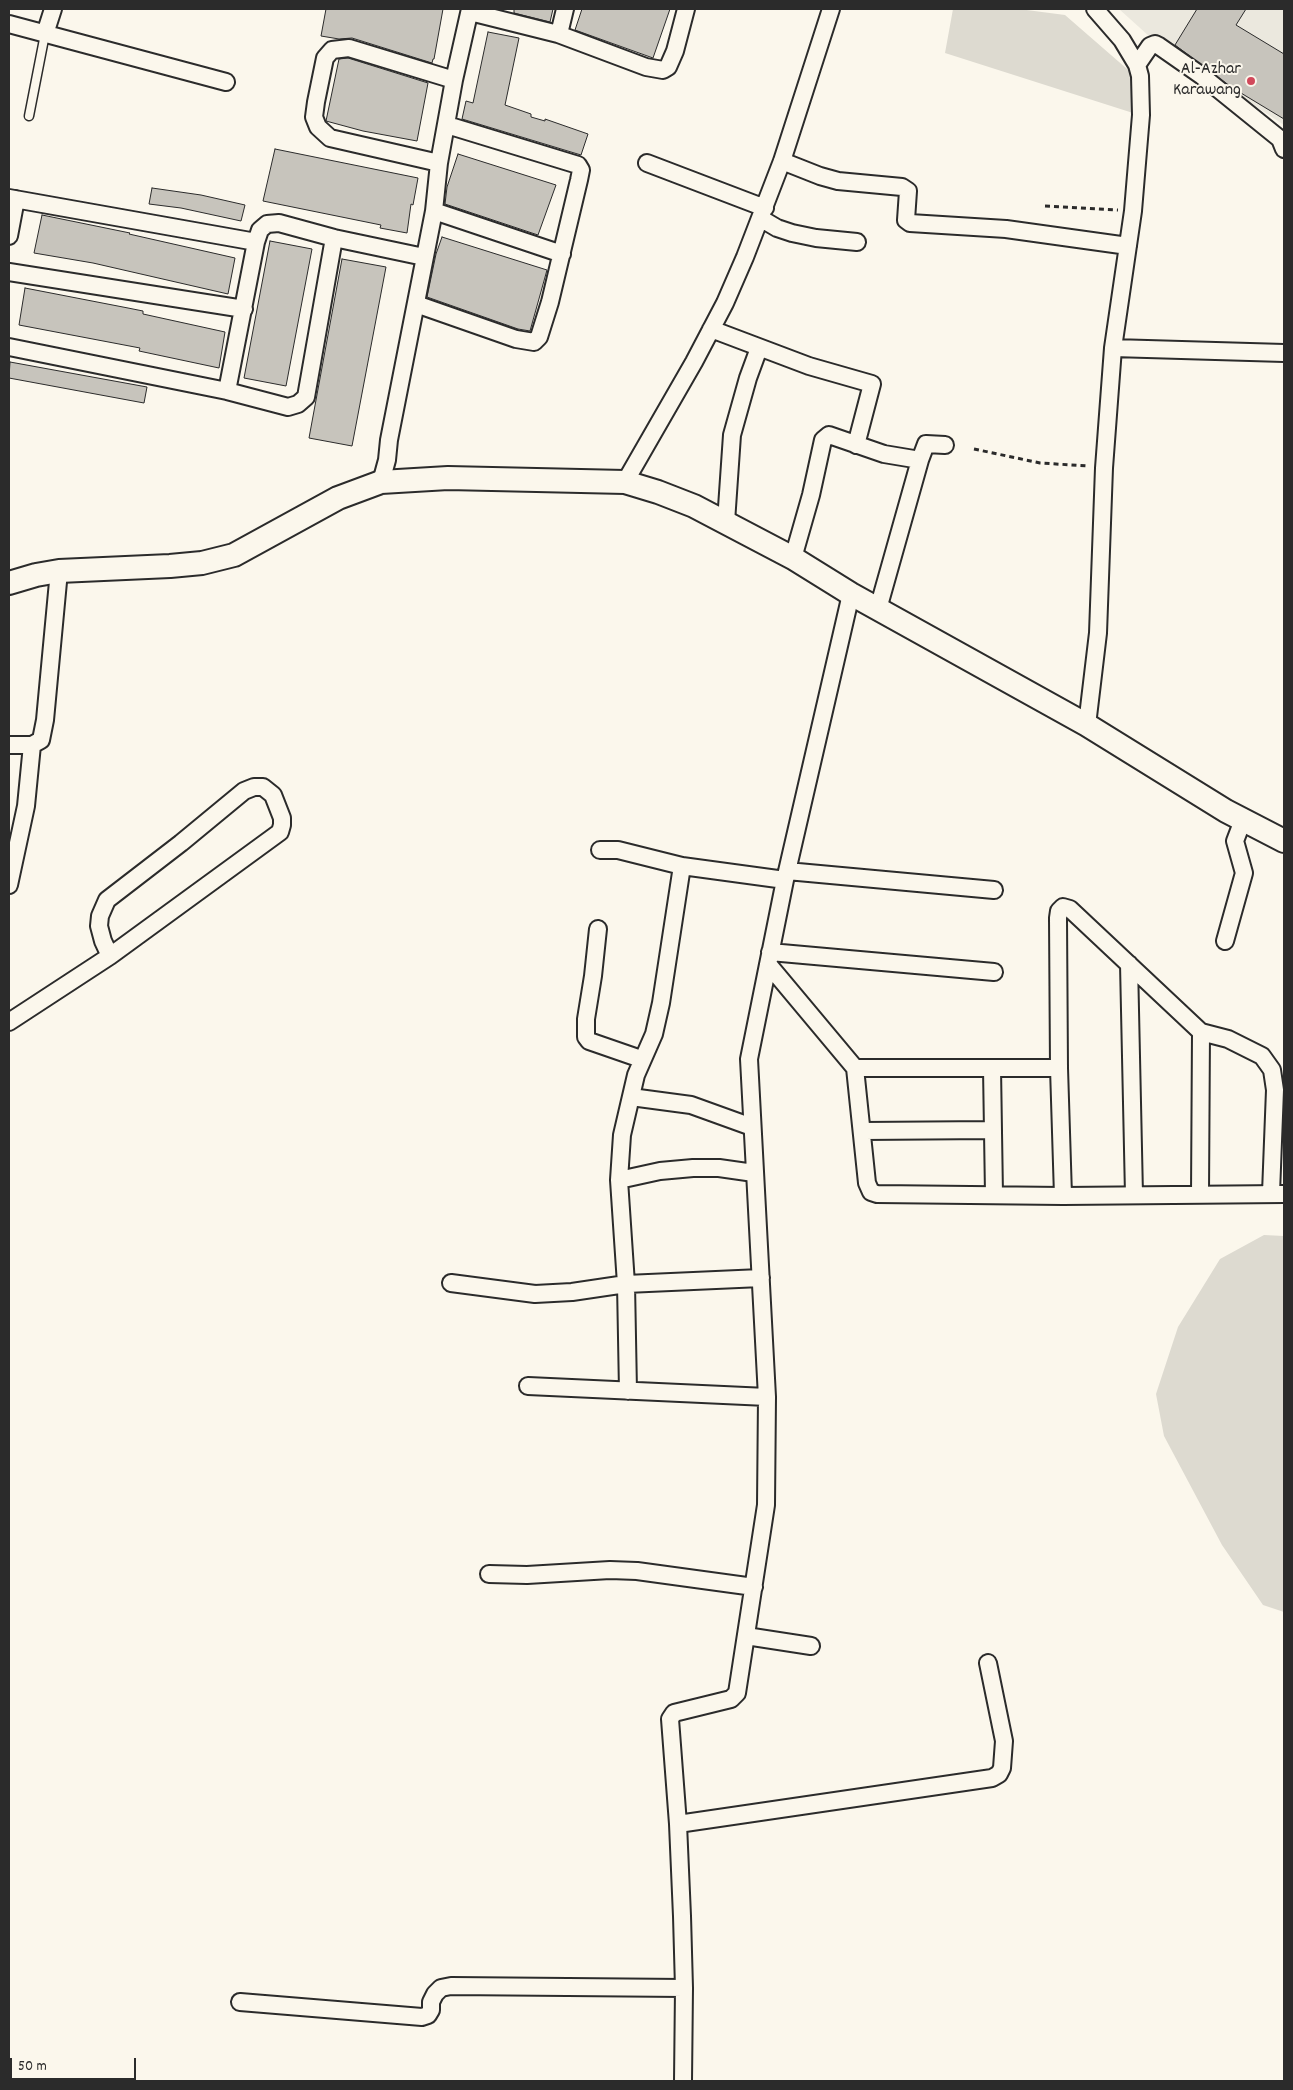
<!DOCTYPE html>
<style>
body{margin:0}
#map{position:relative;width:1293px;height:2090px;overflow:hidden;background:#fbf7ec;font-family:Dekko,sans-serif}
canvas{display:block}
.frame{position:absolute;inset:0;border:10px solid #2b2b2b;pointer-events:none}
.scale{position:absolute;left:10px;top:2058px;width:126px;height:22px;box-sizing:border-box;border:2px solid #2b2b2b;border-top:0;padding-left:6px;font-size:15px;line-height:18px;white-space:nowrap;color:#2b2b2b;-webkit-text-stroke:4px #fbf7ec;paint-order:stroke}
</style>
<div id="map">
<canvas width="1293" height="2090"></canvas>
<div class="frame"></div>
<div class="scale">50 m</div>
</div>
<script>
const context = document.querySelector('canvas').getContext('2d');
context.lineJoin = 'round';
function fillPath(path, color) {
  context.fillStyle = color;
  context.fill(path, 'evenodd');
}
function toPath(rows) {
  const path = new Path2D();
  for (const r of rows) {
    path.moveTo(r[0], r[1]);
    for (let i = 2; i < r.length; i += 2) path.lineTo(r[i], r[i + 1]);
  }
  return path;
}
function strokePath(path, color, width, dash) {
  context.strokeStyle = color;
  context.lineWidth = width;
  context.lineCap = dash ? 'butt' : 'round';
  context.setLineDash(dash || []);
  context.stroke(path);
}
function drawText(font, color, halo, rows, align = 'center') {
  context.font = font + ' Dekko,sans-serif';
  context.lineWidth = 4;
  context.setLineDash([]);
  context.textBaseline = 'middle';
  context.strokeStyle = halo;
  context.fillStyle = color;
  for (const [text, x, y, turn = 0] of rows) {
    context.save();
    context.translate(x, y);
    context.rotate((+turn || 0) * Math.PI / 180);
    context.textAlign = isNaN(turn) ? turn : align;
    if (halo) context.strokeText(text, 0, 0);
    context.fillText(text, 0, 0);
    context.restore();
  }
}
fillPath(toPath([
 [1119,9,1284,9,1284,125,1150,37]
]), '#ebe8de');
fillPath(toPath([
 [953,9,1019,9,1065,15,1134,75,1133,113,945,53],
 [1264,1235,1284,1236,1284,1612,1263,1605,1222,1545,1164,1436,1156,1394,1178,1327,1220,1259]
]), '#dddad0');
const building = toPath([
 [326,9,443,9,434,59,433,59,432,63,352,38,339,39,321,36,326,9],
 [514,9,553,9,550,22,514,13,514,9],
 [582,9,670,9,653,58,575,30,582,9],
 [1197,9,1246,9,1236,25,1284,54,1284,119,1231,87,1175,45,1197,9],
 [488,32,519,38,505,105,531,114,531,117,545,121,545,119,588,134,581,155,462,119,466,101,473,103,488,32],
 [348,58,428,83,417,141,363,131,326,121,339,59,348,58],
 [275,149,418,178,413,205,411,204,407,233,380,228,381,225,263,201,275,149],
 [458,154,556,185,538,235,445,204,447,187,458,154],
 [152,188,201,195,245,205,241,221,181,208,149,204,152,188],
 [42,215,130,233,129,234,235,258,228,294,93,263,34,253,42,215],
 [442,237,547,270,530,331,518,329,427,297,436,254,442,237],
 [270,241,312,249,286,386,244,378,270,241],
 [342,259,386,267,352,446,309,438,342,259],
 [25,288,128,308,143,311,143,314,225,332,219,368,139,351,140,348,19,325,25,288],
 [10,362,147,387,144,403,9,378,10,362]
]);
fillPath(building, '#c7c4bc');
strokePath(building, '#2b2b2b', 1);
const lane = toPath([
 [29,116,45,34]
]);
const street = toPath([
 [470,12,558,34,646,67,663,70,668,67,675,51,686,9],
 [9,24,226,82],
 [45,34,53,9],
 [559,34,565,9],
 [1137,65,1150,46,1155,44,1159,46,1202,76,1280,139,1284,149],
 [782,161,820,176,838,181,902,187,908,191,906,220,910,223,1006,229,1128,246],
 [439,163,330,138,318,127,314,117,316,102,325,58,332,50,349,48,454,80],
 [647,163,765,208],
 [9,198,256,242],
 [434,211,562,254],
 [760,218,777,228,792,233,816,238,857,242],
 [9,236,16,199],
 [9,272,244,309],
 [416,304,516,339,534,342,539,337,550,302,579,180,581,170,578,165,447,125],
 [711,329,809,366,872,384,856,445],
 [9,347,227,391,288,407,298,404,306,397,334,238],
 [1113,348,1284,353],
 [227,391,256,242,260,230,267,224,279,223,334,238,424,257],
 [381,482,387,460,389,440,434,211,439,163,454,80,470,9],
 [625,482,694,362,725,303,745,257,782,161,831,9],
 [726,522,732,435,748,378,759,348],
 [793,558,811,495,823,440,829,435,884,454,920,460,926,444,945,445],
 [878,609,920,460],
 [1087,725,1098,633,1104,468,1113,348,1133,211,1141,115,1140,76,1137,65,1122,40,1095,9],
 [9,745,32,745,41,740,45,720,59,571],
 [600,850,618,850,682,866,785,880],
 [787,871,994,890],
 [9,885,26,806,32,745],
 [598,929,593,976,586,1019,586,1037,589,1041,641,1059],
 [1225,941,1244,873,1235,841,1243,820],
 [770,952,994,972],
 [768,964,855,1068,867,1183,871,1192,877,1194,1063,1196,1284,1194],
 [1129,964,1134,1195],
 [9,1022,110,956,280,832,282,825,282,818,273,795,263,787,254,787,244,791,181,843,107,900,100,916,99,926,103,941,110,956],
 [1201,1032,1228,1039,1262,1056,1272,1070,1275,1090,1271,1193],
 [855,1068,1059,1068],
 [992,1068,994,1195],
 [631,1097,691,1105,752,1127],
 [863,1131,992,1130],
 [619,1180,660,1171,693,1168,719,1168,754,1173],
 [1063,1196,1059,1068,1058,918,1059,911,1063,907,1070,909,1201,1032,1200,1194],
 [451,1283,535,1294,572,1292,626,1284,761,1278],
 [528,1386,767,1397],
 [628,1391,626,1284,619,1180,622,1135,636,1075,654,1034,661,1003,682,866],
 [489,1574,527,1575,610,1570,637,1571,754,1587],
 [746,1636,811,1646],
 [678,1824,992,1778,999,1774,1002,1768,1004,1741,988,1663],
 [240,2002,422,2017,428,2015,431,2010,431,2002,435,1994,441,1988,451,1986,684,1988],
 [683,2081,684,1988,682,1916,678,1824,670,1719,674,1713,731,1699,737,1693,766,1505,767,1397,749,1059,785,880,851,594]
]);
const secondary = toPath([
 [9,583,36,575,59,571,170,566,202,563,234,555,338,498,381,482,448,478,625,482,658,492,694,506,793,558,851,594,1087,725,1226,811,1284,841]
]);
strokePath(lane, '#2b2b2b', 11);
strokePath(street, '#2b2b2b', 20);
strokePath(secondary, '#2b2b2b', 26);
strokePath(toPath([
 [1045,206,1118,210],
 [974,449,1040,463,1089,466]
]), '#2b2b2b', 3, [5, 4]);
strokePath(lane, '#fbf7ec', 8);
strokePath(street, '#fbf7ec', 16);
strokePath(secondary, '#fbf7ec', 22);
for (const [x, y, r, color] of [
 [1251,81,5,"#d1495b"]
]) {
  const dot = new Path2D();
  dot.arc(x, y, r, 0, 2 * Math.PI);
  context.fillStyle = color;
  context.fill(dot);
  strokePath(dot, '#fbf7ec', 2);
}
drawText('18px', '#2b2b2b', '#fbf7ec', [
 ["Al-Azhar",1241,71],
 ["Karawang",1241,92]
], 'right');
</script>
